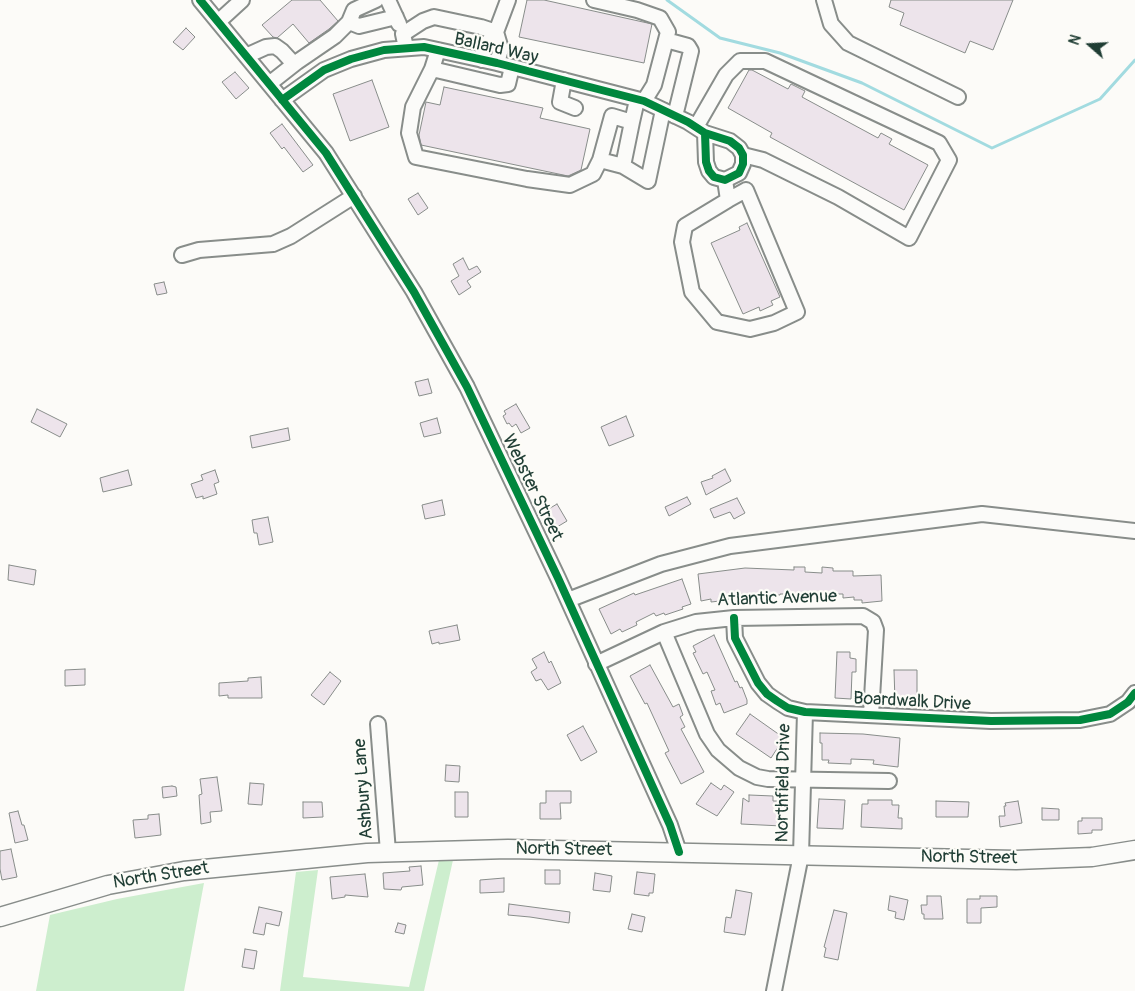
<!DOCTYPE html>
<style>
body{margin:0}
#map{position:relative;width:1135px;height:991px;overflow:hidden;background:#fcfbf8;font-family:Pangolin,sans-serif}
canvas{display:block}
.north{position:absolute;left:1065px;top:20px;width:50px;height:50px;-webkit-text-stroke:4px #fdfcf7;paint-order:stroke;rotate:289deg;font-size:14px;font-weight:700;line-height:20px;text-align:center;color:#1f3d34}
.north::after{content:'';display:block;margin:auto;width:18px;height:22px;background:#1f3d34;clip-path:polygon(50% 0,100% 100%,50% 72%,0 100%)}
</style>
<div id="map">
<canvas width="1135" height="991"></canvas>
<div class="north">N</div>
</div>
<script>
const context = document.querySelector('canvas').getContext('2d');
context.lineJoin = 'round';
function fillPath(path, color) {
  context.fillStyle = color;
  context.fill(path, 'evenodd');
}
function toPath(rows) {
  const path = new Path2D();
  for (const r of rows) {
    path.moveTo(r[0], r[1]);
    for (let i = 2; i < r.length; i += 2) path.lineTo(r[i], r[i + 1]);
  }
  return path;
}
function strokePath(path, color, width, dash) {
  context.strokeStyle = color;
  context.lineWidth = width;
  context.lineCap = dash ? 'butt' : 'round';
  context.setLineDash(dash || []);
  context.stroke(path);
}
function drawText(font, color, halo, rows, align = 'center') {
  context.font = font + ' Pangolin,sans-serif';
  context.lineWidth = 4.5;
  context.setLineDash([]);
  context.textBaseline = 'middle';
  context.strokeStyle = halo;
  context.fillStyle = color;
  for (const [text, x, y, turn = 0] of rows) {
    context.save();
    context.translate(x, y);
    context.rotate((+turn || 0) * Math.PI / 180);
    context.textAlign = isNaN(turn) ? turn : align;
    if (halo) context.strokeText(text, 0, 0);
    context.fillText(text, 0, 0);
    context.restore();
  }
}
fillPath(toPath([
 [439,860,453,860,424,991,280,991,296,872,318,870,303,977,409,987],
 [204,883,184,991,36,991,50,915,117,899]
]), '#cdeece');
strokePath(toPath([
 [667,0,720,38,780,53,862,83,992,148,1100,99,1135,60]
]), '#a2dbe0', 3);
const building = toPath([
 [292,0,320,0,338,21,329,29,309,43,293,24,277,38,273,37,262,25,292,0],
 [527,0,544,0,652,24,644,63,519,37,527,0],
 [891,0,1013,0,993,50,970,41,965,53,900,25,904,13,889,7,891,0],
 [186,28,195,37,183,50,173,42,186,28],
 [749,70,752,70,788,89,791,84,805,91,802,97,878,138,881,133,892,139,889,144,928,165,904,210,770,137,772,133,728,108,749,70],
 [235,72,249,88,236,99,222,82,235,72],
 [372,80,389,127,350,141,333,94,372,80],
 [444,87,543,108,540,118,590,129,581,170,568,176,421,145,419,135,426,102,440,105,444,87],
 [282,124,313,165,303,172,284,147,282,149,270,133,282,124],
 [418,193,428,208,418,215,408,199,418,193],
 [747,223,780,297,771,301,773,305,760,311,759,307,743,314,711,243,740,230,739,227,747,223],
 [463,258,469,270,477,266,481,272,467,281,471,287,459,295,451,281,459,276,453,264,463,258],
 [164,282,167,293,157,295,154,284,164,282],
 [428,379,432,393,419,396,415,382,428,379],
 [516,404,530,428,521,433,516,424,512,427,509,423,507,424,503,416,506,414,504,411,516,404],
 [37,409,67,424,60,437,31,422,37,409],
 [626,416,634,436,609,446,601,427,626,416],
 [437,418,441,433,424,437,420,423,437,418],
 [288,428,290,440,252,448,250,436,288,428],
 [725,469,731,481,706,495,701,482,713,478,712,476,725,469],
 [128,470,132,485,103,492,100,478,128,470],
 [215,470,219,482,214,484,217,494,203,499,203,496,196,498,191,484,203,480,201,475,215,470],
 [687,497,691,504,669,516,665,507,687,497],
 [737,498,745,513,734,519,730,512,714,518,710,509,737,498],
 [442,500,445,515,425,519,422,505,442,500],
 [557,504,567,521,557,527,547,510,557,504],
 [268,517,273,542,259,545,257,533,254,533,252,520,268,517],
 [9,565,36,570,34,585,8,580,9,565],
 [794,567,805,567,805,572,822,573,822,567,833,568,833,571,853,571,853,576,881,575,882,601,862,603,862,600,854,600,854,597,843,598,843,594,821,594,822,597,805,597,805,594,780,594,780,595,738,594,739,596,728,597,729,600,711,602,711,599,701,601,698,574,745,568,794,570,794,567],
 [682,579,691,604,682,607,683,609,665,615,664,613,656,616,654,613,636,622,637,625,622,632,620,629,611,634,599,609,634,593,635,595,682,579],
 [457,625,460,640,439,644,439,642,432,644,429,631,457,625],
 [714,635,735,682,737,681,740,688,742,687,747,700,747,704,724,713,720,703,716,705,711,691,715,690,707,672,703,674,693,653,696,652,693,646,714,635],
 [544,652,549,663,551,661,561,683,548,690,541,679,536,681,531,672,537,668,532,659,544,652],
 [837,652,850,652,850,658,856,659,856,672,852,672,851,699,835,698,837,652],
 [650,665,673,707,679,704,683,715,680,717,685,727,681,729,704,772,681,784,665,753,669,751,647,703,645,704,630,676,650,665],
 [85,669,85,685,65,686,65,670,85,669],
 [894,670,917,670,917,702,895,702,894,670],
 [330,672,341,681,324,705,311,695,330,672],
 [261,677,262,698,228,698,228,695,219,696,219,683,248,681,248,678,261,677],
 [750,714,784,738,771,758,736,734,750,714],
 [583,726,597,752,581,761,567,735,583,726],
 [820,733,863,734,900,738,898,767,873,764,874,760,851,759,851,764,828,763,829,760,822,760,822,743,820,743,820,733],
 [446,765,460,766,459,782,445,781,446,765],
 [217,777,222,811,210,812,211,822,201,824,199,795,202,794,200,779,217,777],
 [250,783,264,784,262,805,248,804,250,783],
 [711,783,721,790,724,785,734,792,717,816,696,804,711,783],
 [172,786,176,787,177,796,163,798,162,787,172,786],
 [546,791,571,791,571,803,560,803,561,819,540,819,540,803,546,803,546,791],
 [455,792,468,792,468,817,455,817,455,792],
 [749,795,773,796,773,801,779,801,779,814,782,815,782,826,741,824,743,798,749,802,749,795],
 [819,799,845,800,843,829,817,828,819,799],
 [868,800,892,800,892,805,899,805,898,818,902,818,902,829,861,827,862,804,868,804,868,800],
 [936,801,969,802,968,817,936,817,936,801],
 [1018,801,1022,823,1000,827,999,816,1005,816,1004,806,1006,806,1005,803,1018,801],
 [303,802,322,802,323,817,303,818,303,802],
 [1042,808,1059,809,1059,820,1042,820,1042,808],
 [18,811,22,825,24,825,28,840,15,843,9,813,18,811],
 [159,814,161,835,135,838,133,820,148,819,148,815,159,814],
 [1082,818,1102,818,1102,830,1092,830,1092,833,1078,834,1078,821,1082,821,1082,818],
 [11,849,17,877,2,880,0,869,0,851,11,849],
 [421,866,423,885,402,887,401,890,384,889,383,873,410,871,409,867,421,866],
 [545,870,560,870,560,884,545,884,545,870],
 [637,872,655,874,653,893,649,893,649,896,634,894,637,872],
 [595,873,612,876,610,892,593,890,595,873],
 [365,874,368,897,345,895,345,897,332,899,330,877,365,874],
 [504,878,504,892,480,893,480,880,504,878],
 [736,890,752,893,745,935,724,932,726,917,731,918,736,890],
 [890,896,908,900,904,920,895,918,896,912,888,910,890,896],
 [927,896,941,896,943,919,924,919,924,914,922,914,921,905,927,905,927,896],
 [980,896,997,896,997,907,981,908,981,923,967,923,967,899,980,899,980,896],
 [509,904,570,912,569,923,530,917,508,915,509,904],
 [259,907,282,912,279,926,266,923,264,935,253,933,259,907],
 [834,910,847,913,838,960,824,957,826,948,824,947,834,910],
 [632,914,645,917,642,932,628,929,632,914],
 [398,923,406,925,404,934,395,932,398,923],
 [245,949,257,951,254,969,242,967,245,949]
]);
fillPath(building, '#ede4eb');
strokePath(building, '#888d8a', 1);
const minor = toPath([
 [200,0,326,153,414,292,467,387,558,578,670,825,679,852],
 [376,0,354,10,349,22,359,26,396,17],
 [388,0,399,24],
 [594,0,637,10,660,18,668,32,654,85,644,101],
 [824,0,831,24,848,43,958,97],
 [218,22,242,0],
 [496,32,501,49,497,63],
 [666,40,688,46,691,51,675,116],
 [406,48,403,34,423,21,434,17,481,27,496,32],
 [438,50,432,69,413,107,409,133,416,157,527,179,570,185,593,174,600,160],
 [246,56,266,47,275,46,282,51,294,64],
 [482,60,484,47,496,32,508,0],
 [432,69,500,85,508,84,512,67],
 [564,80,560,102,575,108],
 [269,84,297,62,335,36,349,22],
 [282,100,324,70,351,59,384,50,424,47,497,63,644,101,688,122,705,133,706,162,709,171,714,177,725,180,739,173,743,164,743,155,739,148,730,141,705,133],
 [632,122,612,116,600,160,623,166,632,122,637,100],
 [696,127,726,75,740,61,765,61,939,143,949,160,909,238,838,197,763,160,743,155],
 [623,166,648,181,663,110],
 [725,180,728,200,685,226,682,242,692,292,717,322,750,329,774,323,797,312,746,190,728,200],
 [182,255,199,250,273,244,291,236,354,196],
 [568,600,661,564,730,546,982,514,1135,531],
 [734,618,735,638,758,683,767,694,777,701,788,708,805,712,991,721,1080,720,1110,714,1128,702,1135,693],
 [664,632,707,734,718,750,739,768,757,777,768,779,889,781],
 [596,664,664,632,696,622,734,618,863,616,873,622,876,630,871,715],
 [378,724,388,852],
 [774,991,801,855,805,712]
]);
const major = toPath([
 [0,917,108,885,184,871,367,853,508,849,1016,860,1092,857,1135,850]
]);
strokePath(minor, '#888d8a', 18);
strokePath(major, '#888d8a', 21);
strokePath(minor, '#fbfbf9', 14);
strokePath(major, '#fbfbf9', 18);
strokePath(toPath([
 [200,0,326,153,414,292,467,387,558,578,670,825,679,852],
 [282,100,324,70,351,59,384,50,424,47,497,63,644,101,688,122,705,133,706,162,709,171,714,177,725,180,739,173,743,164,743,155,739,148,730,141,705,133],
 [734,618,735,638,758,683,767,694,777,701,788,708,805,712,991,721,1080,720,1110,714,1128,702,1135,693]
]), '#00873e', 8);
drawText('18px', '#1f3d34', '#fdfcf7', [
 ["Ballard Way",496,49,13],
 ["Webster Street",532,488,64],
 ["Atlantic Avenue",777,599,-2],
 ["Boardwalk Drive",912,702,3],
 ["Northfield Drive",784,783,-89],
 ["Ashbury Lane",364,789,-94],
 ["North Street",564,850,1],
 ["North Street",969,858,1],
 ["North Street",161,876,-9]
]);
</script>
